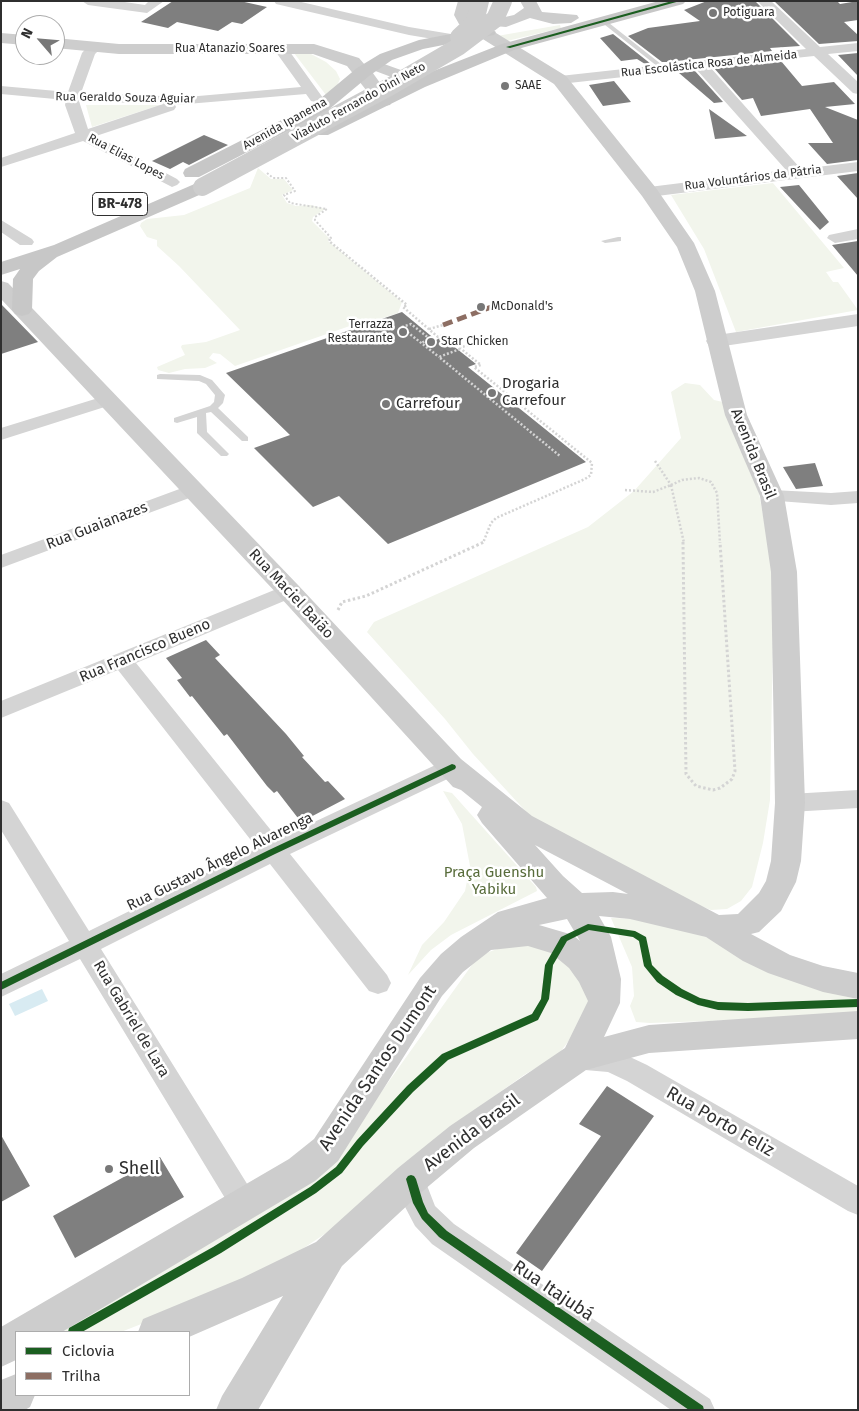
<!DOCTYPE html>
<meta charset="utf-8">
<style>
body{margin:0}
#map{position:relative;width:859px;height:1411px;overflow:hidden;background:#fff;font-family:"Fira Sans",sans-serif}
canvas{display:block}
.frame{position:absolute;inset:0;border:2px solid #2f2f2f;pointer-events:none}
.legend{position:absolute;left:15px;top:1331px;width:175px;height:65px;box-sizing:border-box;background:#fff;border:1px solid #acacac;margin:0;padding:6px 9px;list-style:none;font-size:15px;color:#2f2f2f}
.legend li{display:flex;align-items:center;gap:10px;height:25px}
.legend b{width:25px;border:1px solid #acacac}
.north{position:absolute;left:15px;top:15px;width:50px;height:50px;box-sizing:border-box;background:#fff;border:1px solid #acacac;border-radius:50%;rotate:297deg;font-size:14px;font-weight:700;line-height:20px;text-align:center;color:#2f2f2f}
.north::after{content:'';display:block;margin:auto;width:18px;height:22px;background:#787878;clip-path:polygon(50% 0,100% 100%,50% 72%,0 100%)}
</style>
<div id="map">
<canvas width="859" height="1411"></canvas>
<div class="frame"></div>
<ul class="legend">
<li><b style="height:6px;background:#1b5e20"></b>Ciclovia</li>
<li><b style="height:6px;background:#8d6e63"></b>Trilha</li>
</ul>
<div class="north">N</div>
</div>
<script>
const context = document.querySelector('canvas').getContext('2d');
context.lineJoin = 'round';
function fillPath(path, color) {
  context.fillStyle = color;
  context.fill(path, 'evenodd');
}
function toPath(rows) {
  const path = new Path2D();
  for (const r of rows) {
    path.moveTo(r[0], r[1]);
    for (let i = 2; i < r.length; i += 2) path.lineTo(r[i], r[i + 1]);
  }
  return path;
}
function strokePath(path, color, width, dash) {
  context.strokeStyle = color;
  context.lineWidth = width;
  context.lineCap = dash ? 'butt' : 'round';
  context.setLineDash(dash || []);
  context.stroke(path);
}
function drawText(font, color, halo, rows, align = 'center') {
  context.font = font + ' "Fira Sans",sans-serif';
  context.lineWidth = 5;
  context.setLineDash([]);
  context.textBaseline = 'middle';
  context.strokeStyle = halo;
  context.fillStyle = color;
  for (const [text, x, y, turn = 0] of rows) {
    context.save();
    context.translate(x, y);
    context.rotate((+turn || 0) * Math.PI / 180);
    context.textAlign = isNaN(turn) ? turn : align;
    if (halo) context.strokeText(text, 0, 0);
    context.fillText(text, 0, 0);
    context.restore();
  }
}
fillPath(toPath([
 [560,25,561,28,507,41,497,36],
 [294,53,311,54,326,62,336,71,340,79,336,88,326,95],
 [86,105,160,105,92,127],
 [258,168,271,179,284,179,293,190,282,195,287,203,296,206,311,205,325,209,313,217,312,221,329,238,328,241,402,302,398,313,371,322,364,321,235,366,220,354,213,353,209,358,217,363,205,368,185,369,169,373,158,370,157,367,185,355,181,347,182,345,206,342,240,330,179,266,157,246,157,240,147,237,140,226,141,223,147,219,184,215,250,188],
 [773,183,844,268,826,272,833,282,838,282,858,310,736,332,704,249,671,195],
 [685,383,700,385,714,400,723,402,759,493,774,577,770,800,763,843,752,887,741,901,727,909,711,910,690,902,531,817,473,754,445,719,367,632,374,622,588,527,634,491,681,438,671,392],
 [443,791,452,793,536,887,537,891,451,935,431,950,408,975,422,945,444,922,465,891,470,866,462,824],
 [611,918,640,919,698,934,858,995,858,1016,650,1023,636,1022,630,1006,634,996,632,967],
 [531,942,570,956,595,1000,577,1030,558,1055,524,1075,448,1129,362,1209,277,1266,215,1295,121,1332,56,1332,107,1302,372,1105,474,962,486,953,511,944]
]), '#f2f5ec');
fillPath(toPath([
 [42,989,48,1001,15,1016,9,1004]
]), '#d8ebf2');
fillPath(toPath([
 [173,1,240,1,267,7,242,24,232,22,218,31,177,22,168,28,141,22],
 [707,1,755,1,800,46,770,48,772,51,667,62,662,62,628,36,648,28,700,21,684,10],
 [774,1,837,1,840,4,858,1,858,20,844,22,858,35,858,41,819,44],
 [613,34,651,64,645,64,637,59,621,61,600,38],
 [858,53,858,76,838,55],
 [781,61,802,86,834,82,855,104,825,107,858,120,858,160,827,164,808,143,833,143,810,109,761,116,753,98,742,100,714,68],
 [695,71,723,102,714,103,679,73],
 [614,81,631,102,603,106,589,85],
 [709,109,747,136,715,139],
 [204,135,228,145,189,165,183,162,170,169,152,161],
 [858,173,858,199,837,176],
 [799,185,829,222,820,230,780,187],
 [858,241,858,276,832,245],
 [1,304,38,342,1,354],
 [402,312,436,340,442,337,476,364,468,367,586,462,388,544,339,496,313,507,254,448,290,435,226,373],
 [815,463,823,486,796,489,783,467],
 [206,640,220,655,215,658,286,734,304,756,302,757,325,782,328,781,345,799,301,822,277,791,274,793,267,786,227,734,224,736,192,696,190,697,177,680,182,678,166,658],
 [607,1086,654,1116,542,1271,516,1253,601,1136,579,1124],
 [1,1135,30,1186,1,1202],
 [160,1157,184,1197,75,1258,53,1216]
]), '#7f7f7f');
strokePath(toPath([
 [267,173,273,178,286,178,295,191,284,195,290,203,327,209,315,217,315,220,331,238,330,240]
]), '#d4d4d4', 2, [2, 2]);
strokePath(toPath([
 [330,239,329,241,407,305,403,307,438,337,444,335,481,365,474,367,592,463,591,475,585,479,496,518,491,523,483,543],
 [401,327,439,357],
 [402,327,411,324,430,339,421,343],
 [429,329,443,325],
 [459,348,468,345],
 [460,349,439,357,560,456],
 [655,461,671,485],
 [671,485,684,543],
 [671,485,682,480,699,478,711,482,717,493,720,543],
 [625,490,653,492,671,485]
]), '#d4d4d4', 2.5, [2, 2]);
strokePath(toPath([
 [683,542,686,774,696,786,713,790,720,788,732,779,735,771,720,542],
 [338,610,342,602,366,596,484,542]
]), '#d4d4d4', 3, [2.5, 2.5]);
fillPath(toPath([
 [600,19,604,19,666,68,666,70,662,70,600,21,600,19],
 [618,237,621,237,621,241,605,243,601,241,618,237],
 [160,374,200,375,212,380,225,395,223,403,218,408,248,437,248,441,242,441,211,412,206,413,207,432,229,454,227,456,221,456,197,433,197,417,177,423,174,422,174,418,210,406,214,402,215,395,206,384,199,381,157,379,157,375,160,374]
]), '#d4d4d4');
fillPath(toPath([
 [82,1,118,1,145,5,149,1,164,1,147,13,88,5,82,1],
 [274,1,297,1,409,27,451,34,458,38,451,42,409,35,276,4,274,1],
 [757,1,771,1,820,47,858,43,858,51,828,54,858,82,858,94,853,93,814,56,710,67,801,169,858,162,858,171,649,197,644,195,641,192,649,187,786,170,696,69,560,84,553,80,560,76,806,49,757,1],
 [95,43,102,47,95,54,81,93,187,97,301,87,273,48,280,44,285,45,323,98,316,102,311,101,306,94,175,105,176,107,174,110,96,136,177,179,180,182,177,185,172,187,83,141,1,167,1,158,75,133,65,105,66,100,1,94,1,86,68,92,82,53,90,44,95,43],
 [79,101,163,104,88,129,79,101],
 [1,220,32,239,34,242,32,245,20,245,1,232,1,220],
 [858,229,858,239,835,243,827,238,829,235,858,229],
 [108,395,114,396,117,400,114,404,1,440,1,428,108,395],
 [193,484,200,486,203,490,200,494,1,568,1,555,193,484],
 [772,490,831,493,858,491,858,503,831,505,765,500,762,496,765,492,772,490],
 [289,584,296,586,299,591,296,596,136,663,278,839,444,761,452,759,460,761,464,767,460,773,290,854,387,975,391,983,387,991,378,994,369,991,270,864,101,949,254,1195,259,1204,254,1213,244,1217,234,1213,80,959,1,997,1,974,69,941,1,830,1,800,9,803,89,931,257,848,118,670,1,718,1,701,289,584],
 [858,790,858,808,790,812,782,809,778,803,782,797,790,794,858,790],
 [585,1046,613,1049,647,1065,858,1186,858,1215,848,1211,627,1081,608,1072,585,1070,575,1066,571,1058,575,1050,585,1046],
 [411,1166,421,1170,435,1206,454,1224,710,1399,715,1410,671,1410,432,1244,415,1226,403,1203,396,1179,401,1170,411,1166]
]), '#d4d4d4');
fillPath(toPath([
 [858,314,858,326,717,347,709,346,706,341,709,336,717,335,858,314]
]), '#d4d4d4');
fillPath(toPath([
 [458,1,474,1,471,11,482,16,505,17,514,15,524,8,520,1,536,1,542,12,577,15,579,18,571,23,553,24,530,18,506,27,483,25,566,76,656,188,694,243,715,291,747,415,784,496,797,572,805,803,801,861,796,882,781,911,759,932,751,934,790,955,823,966,858,973,858,999,823,992,768,973,743,961,706,937,630,919,599,916,611,937,621,979,620,1003,604,1037,649,1025,858,1011,858,1039,649,1053,586,1070,474,1148,424,1190,342,1266,258,1410,216,1410,222,1396,283,1296,189,1337,189,1332,138,1332,143,1319,242,1278,316,1242,398,1168,450,1126,565,1048,588,1001,579,982,569,968,551,953,528,946,491,950,463,972,442,996,338,1161,315,1181,62,1332,16,1332,16,1360,1,1367,1,1327,289,1159,314,1139,420,978,441,954,461,937,498,912,547,898,482,823,477,815,482,807,461,790,453,787,280,597,1,299,1,281,8,283,298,585,461,759,532,816,719,915,738,914,759,893,766,881,771,861,775,803,771,572,760,496,725,415,695,291,677,247,642,196,554,84,459,24,454,15,458,1],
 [535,845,628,894,613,892,582,893,563,876,535,845],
 [567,919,580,941,573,935,539,925,567,919],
 [1,33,25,35,25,45,1,43,1,33],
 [55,38,119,44,314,44,359,58,365,65,373,60,412,74,434,75,436,79,434,83,428,84,410,84,370,69,393,101,390,105,384,106,378,105,347,66,313,54,119,54,55,48,55,38],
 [16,1374,16,1395,35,1395,30,1407,25,1410,1,1410,1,1380,16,1374]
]), '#cdcdcd');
fillPath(toPath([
 [659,1,686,1,683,4,514,50,425,87,328,135,316,135,313,131,316,127,413,79,502,44,659,1],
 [488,27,496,32,494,35,423,49,392,60,369,76,327,111,199,177,185,177,183,173,185,169,315,103,357,68,380,54,419,40,488,27],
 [229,169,236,171,238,175,236,179,57,257,39,271,33,279,32,310,29,314,22,316,15,314,12,310,13,279,20,269,1,275,1,262,54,245,229,169]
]), '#c7c7c7');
strokePath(toPath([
 [459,37,475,22,480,1],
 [202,187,391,86,458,47,495,19,503,1]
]), '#cdcdcd', 18);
strokePath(toPath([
 [443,325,502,303]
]), '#8d6e63', 5, [10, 5]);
fillPath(toPath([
 [672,1,680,1,510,48,506,47,672,1],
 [452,764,455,765,456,767,455,769,275,854,1,990,1,982,269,850,452,764],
 [588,924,635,931,646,937,652,965,663,976,682,989,700,998,718,1002,748,1003,858,999,858,1007,748,1011,718,1010,698,1005,676,995,657,982,644,966,639,941,633,937,589,930,567,941,553,965,549,999,538,1020,448,1060,413,1092,363,1146,342,1173,316,1193,221,1253,82,1332,68,1332,69,1328,213,1247,310,1187,336,1167,357,1140,407,1086,442,1054,532,1014,541,999,545,965,561,937,588,924],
 [411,1175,414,1176,416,1179,423,1202,428,1213,447,1231,703,1406,704,1410,689,1410,439,1237,422,1219,413,1203,406,1179,408,1176,411,1175]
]), '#1b5e20');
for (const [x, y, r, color] of [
 [713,13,5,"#787878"],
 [505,86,5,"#787878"],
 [481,307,5,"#787878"],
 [403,332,5,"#787878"],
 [431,342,5,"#787878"],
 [492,393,5,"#787878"],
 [386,404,5,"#787878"],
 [109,1169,5,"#787878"]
]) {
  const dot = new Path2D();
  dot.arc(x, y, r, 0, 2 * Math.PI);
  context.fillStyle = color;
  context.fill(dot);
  strokePath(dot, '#fff', 2);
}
drawText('12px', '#2f2f2f', '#fff', [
 ["Potiguara",723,13],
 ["SAAE",515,86],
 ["McDonald's",491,307],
 ["Terrazza",393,325,"right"],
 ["Restaurante",393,339,"right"],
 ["Star Chicken",441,342]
], 'left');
drawText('12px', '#2f2f2f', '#fff', [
 ["Rua Atanazio Soares",230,49],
 ["Rua Escolástica Rosa de Almeida",709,64,-6],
 ["Rua Geraldo Souza Aguiar",125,98,1],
 ["Viaduto Fernando Dini Neto",359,102,-29],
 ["Avenida Ipanema",285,124,-29],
 ["Rua Elias Lopes",126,157,28],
 ["Rua Voluntários da Pátria",753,178,-7]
]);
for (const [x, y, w] of [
 [120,204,55]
]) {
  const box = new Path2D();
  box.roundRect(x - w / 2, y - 11.5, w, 23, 4);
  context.fillStyle = '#fff';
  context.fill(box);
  strokePath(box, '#2f2f2f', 1);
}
drawText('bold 14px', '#2f2f2f', null, [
 ["BR-478",120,204]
]);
drawText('15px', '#2f2f2f', '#fff', [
 ["Drogaria",502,384],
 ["Carrefour",502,401],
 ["Carrefour",396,404]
], 'left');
drawText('15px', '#2f2f2f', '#fff', [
 ["Avenida Brasil",753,454,68],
 ["Rua Guaianazes",97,526,-21],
 ["Rua Maciel Baião",291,594,47],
 ["Rua Francisco Bueno",145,651,-23],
 ["Rua Gustavo Ângelo Alvarenga",220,862,-26],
 ["Rua Gabriel de Lara",131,1019,59]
]);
drawText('15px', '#586c3b', '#fff', [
 ["Praça Guenshu",494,873],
 ["Yabiku",494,890]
]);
drawText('18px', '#2f2f2f', '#fff', [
 ["Avenida Santos Dumont",378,1068,-56],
 ["Rua Porto Feliz",720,1122,30],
 ["Avenida Brasil",472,1133,-37],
 ["Rua Itajubá",553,1291,34]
]);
drawText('18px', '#2f2f2f', '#fff', [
 ["Shell",119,1169]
], 'left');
</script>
